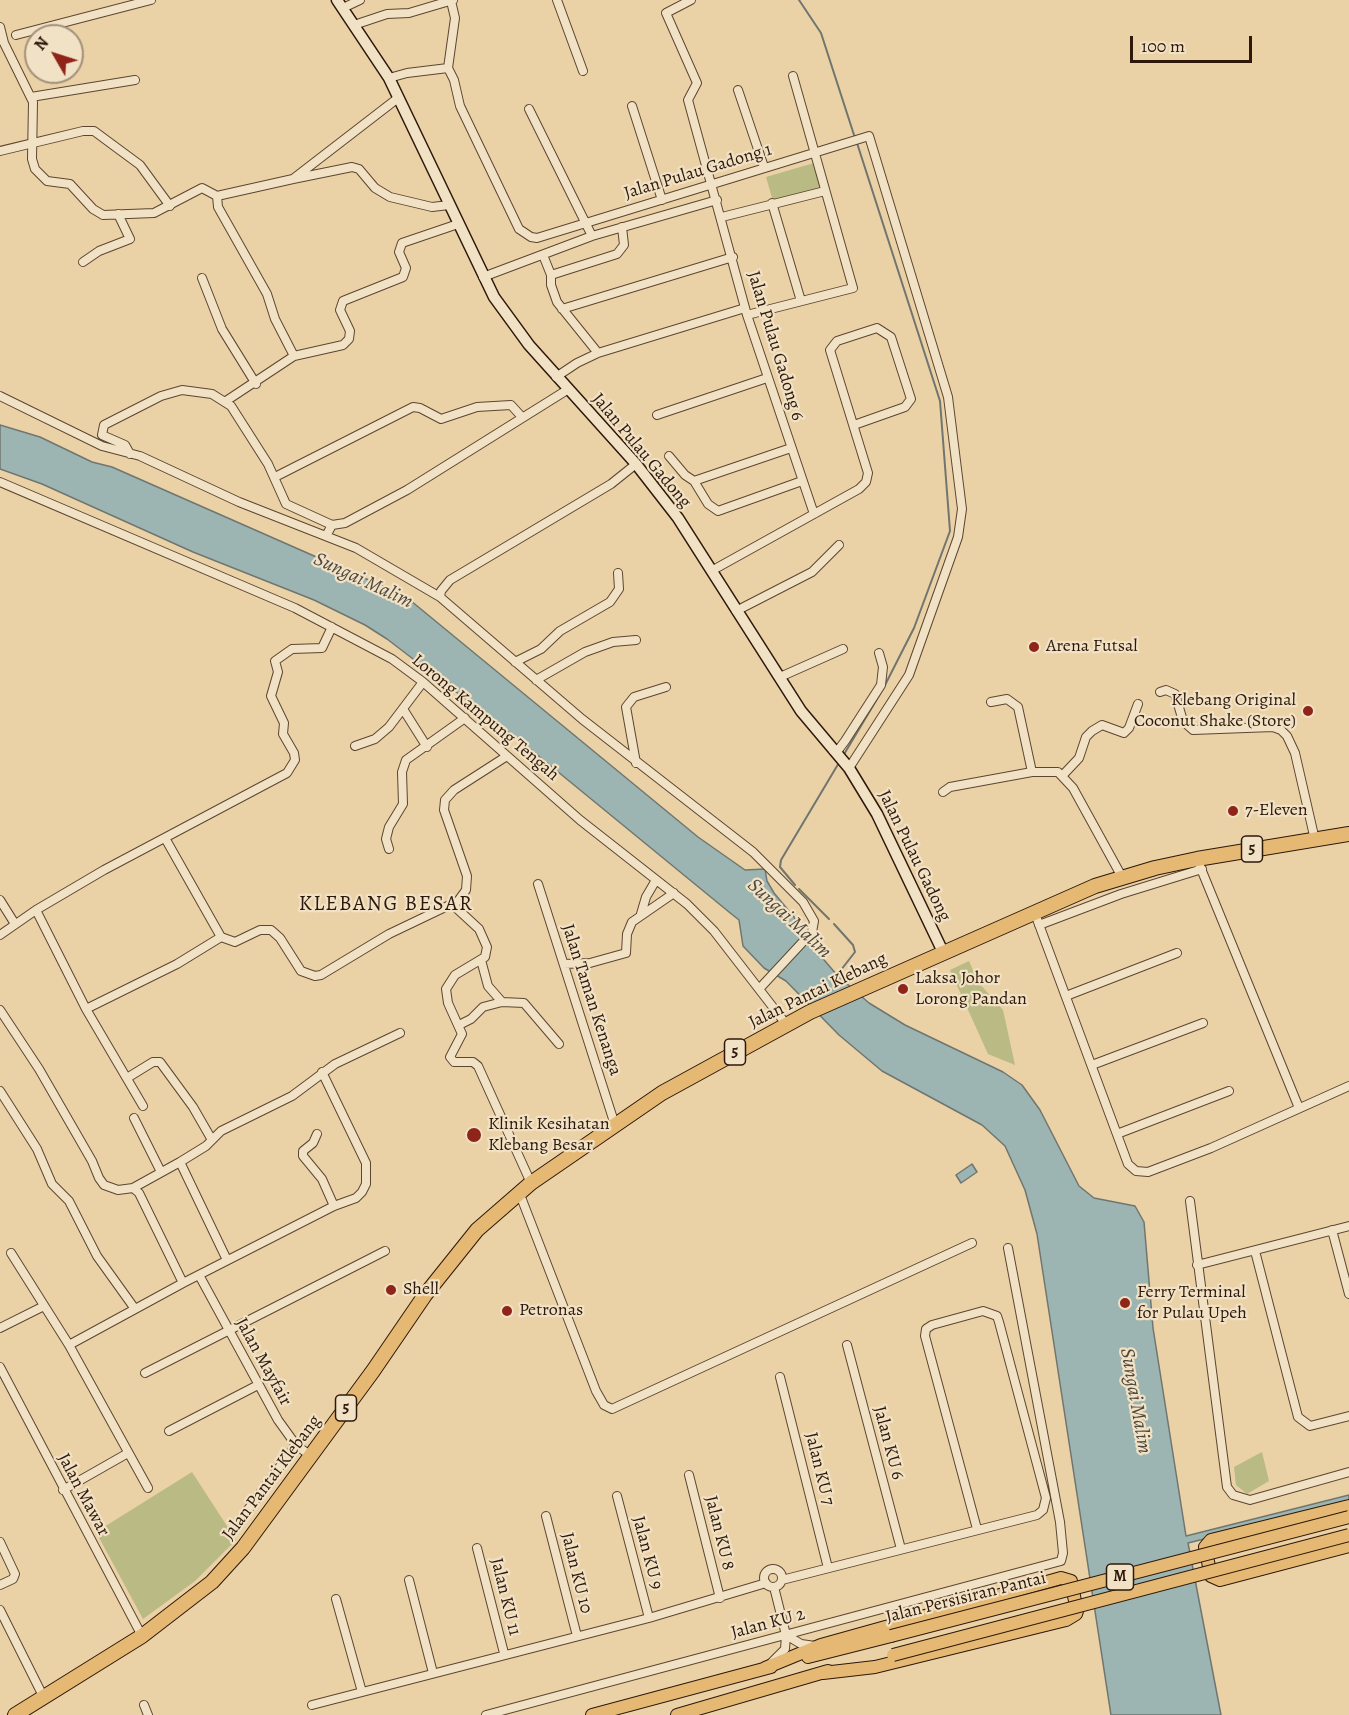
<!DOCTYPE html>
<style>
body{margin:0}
#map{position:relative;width:1349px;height:1715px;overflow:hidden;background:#ead1a6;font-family:Alegreya,serif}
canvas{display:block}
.north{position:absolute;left:24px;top:24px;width:60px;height:60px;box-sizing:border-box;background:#f1e1c5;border:2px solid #a3917a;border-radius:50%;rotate:309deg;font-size:16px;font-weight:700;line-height:24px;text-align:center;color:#2d180a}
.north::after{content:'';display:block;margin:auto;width:21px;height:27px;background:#8f2418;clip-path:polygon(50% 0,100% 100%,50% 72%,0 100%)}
.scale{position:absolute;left:1130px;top:36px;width:122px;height:27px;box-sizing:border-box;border:3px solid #2d180a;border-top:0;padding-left:8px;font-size:18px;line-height:21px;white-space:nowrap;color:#2d180a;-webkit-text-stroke:4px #f1e1c5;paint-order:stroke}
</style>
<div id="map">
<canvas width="1349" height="1715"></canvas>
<div class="north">N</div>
<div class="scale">100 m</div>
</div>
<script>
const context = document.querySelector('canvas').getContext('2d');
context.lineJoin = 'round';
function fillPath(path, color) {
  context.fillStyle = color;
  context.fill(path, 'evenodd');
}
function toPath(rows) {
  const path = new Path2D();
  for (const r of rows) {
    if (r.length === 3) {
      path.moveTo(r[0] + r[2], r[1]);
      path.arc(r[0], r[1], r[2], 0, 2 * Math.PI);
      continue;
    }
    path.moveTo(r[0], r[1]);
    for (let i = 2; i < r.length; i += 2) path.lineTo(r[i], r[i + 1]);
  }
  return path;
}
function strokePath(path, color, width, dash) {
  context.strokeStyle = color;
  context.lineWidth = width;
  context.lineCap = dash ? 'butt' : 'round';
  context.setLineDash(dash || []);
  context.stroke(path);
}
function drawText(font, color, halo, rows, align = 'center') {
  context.font = font + ' Alegreya,serif';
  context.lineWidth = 4.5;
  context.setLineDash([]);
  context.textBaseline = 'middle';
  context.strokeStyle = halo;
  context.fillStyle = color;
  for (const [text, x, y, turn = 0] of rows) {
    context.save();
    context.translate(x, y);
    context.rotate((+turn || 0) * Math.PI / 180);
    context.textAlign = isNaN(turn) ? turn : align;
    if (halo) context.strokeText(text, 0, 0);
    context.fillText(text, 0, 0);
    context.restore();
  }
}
fillPath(toPath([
 [814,163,821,187,773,201,766,177],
 [969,961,978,982,1003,1010,1015,1065,988,1054,950,970],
 [1262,1452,1269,1481,1247,1494,1236,1485,1234,1467],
 [192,1472,236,1540,195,1581,143,1619,96,1532]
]), '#baba84');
const water = toPath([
 [0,425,40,437,92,462,112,467,405,596,698,837,745,870,765,869,767,881,774,893,794,917,801,933,837,975,869,1003,905,1025,1003,1072,1022,1085,1040,1110,1079,1186,1094,1198,1135,1206,1144,1222,1153,1328,1186,1536,1349,1495,1349,1503,1188,1543,1221,1715,1111,1715,1037,1234,1025,1190,1005,1146,982,1125,882,1071,839,1035,786,981,764,968,743,946,739,920,729,912,524,744,387,639,365,625,314,600,193,552,42,484,0,469,0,425],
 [972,1164,977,1172,961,1183,956,1175,972,1164]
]);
fillPath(water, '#9cb5b2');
strokePath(water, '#70766f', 1.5);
strokePath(toPath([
 [799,0,821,33,855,138],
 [843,756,883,689,914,628,950,531,940,401,857,143],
 [795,885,780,867,781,860,840,761],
 [799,889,829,919],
 [834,924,853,945,855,952,837,975]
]), '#70766f', 2);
const street = toPath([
 [557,0,583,71],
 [691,0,666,13,697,83,688,100,747,315,814,514],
 [451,1,455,18,448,68,454,80,460,106,519,229,531,237,537,238,869,136,948,397,962,509,958,537,909,675,849,768],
 [343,8,360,0],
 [354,25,387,14,409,13,453,0],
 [0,27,4,43,33,102,32,159,35,169,47,181,70,184,93,209,103,215,154,213,202,188,217,196,293,179,398,98],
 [16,35,151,0],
 [389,78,407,73,448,68],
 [738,90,764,167],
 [31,97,135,80],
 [632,106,662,200],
 [529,109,592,236],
 [0,151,83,131,94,131,140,165,170,206],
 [293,179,352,167,359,169,375,188,390,197,432,207,449,205],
 [217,196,218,207,267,294,275,319,294,356],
 [772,203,801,301],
 [722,217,825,191],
 [543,255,551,275,551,285,557,302,598,353],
 [83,262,99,251,130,239,118,214],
 [551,275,617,254,624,245,622,227],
 [483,277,592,236,717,200],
 [202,278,222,329,256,384],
 [562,309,733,257],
 [747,315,853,288,793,76],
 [556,377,577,363,598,353,745,308],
 [0,396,102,446,140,456,239,502,356,548,440,597,582,719,753,852,803,902,814,921,812,932,760,988],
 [226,401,294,356,343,345,349,339,350,331,340,310,343,301,403,277,406,268,399,252,402,243,458,224],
 [657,415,767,378],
 [130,454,125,445,102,435,104,425,161,396,182,390,212,394,231,406,268,464,286,504,332,525],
 [669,456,685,475,694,481,791,448],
 [275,477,413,407,420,408,441,419,477,407,511,405,521,416],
 [694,481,708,504,718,511,802,481],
 [0,482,295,608,392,659,423,682,580,820,687,904,714,931,786,1024],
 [326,536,332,525,345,523,407,490,567,390],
 [713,570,859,489,866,482,868,473,830,350,837,341,877,328,891,337,911,399,905,407,854,425],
 [440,597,441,591,450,580,611,484,636,464],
 [736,611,812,572,839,545],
 [515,662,541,649,560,631,610,602,619,589,618,573],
 [780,677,843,649],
 [536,680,585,652,613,642,636,640],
 [1160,692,1166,690,1175,694,1183,721,1193,730,1273,727,1281,730,1287,736,1295,753,1315,840],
 [991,702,1007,699,1018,707,1032,772],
 [403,709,427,747],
 [355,746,375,739,389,727,423,682],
 [833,750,839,749,845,741,881,685,883,667,879,653],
 [636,763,626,707,634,697,666,687],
 [1063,775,1079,758,1086,737,1092,731,1102,725,1124,733,1129,728,1138,704],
 [943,792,950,787,1032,772,1058,772,1073,788,1122,877],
 [165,838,221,937,235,942,260,930,271,930,280,938,301,971,315,976,321,975,389,934,458,901,466,890,467,876,444,810,445,800,454,790,507,756],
 [389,849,386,839,389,827,403,804,402,772,406,760,465,718],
 [1197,859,1299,1108],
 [538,884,615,1125],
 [0,900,15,924],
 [453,905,479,929,487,947,485,957,455,975,446,989,448,1003,462,1034,450,1057,454,1062,473,1062,478,1066,531,1183],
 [36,910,86,1009,143,1106],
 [1034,911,1128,1164,1136,1171,1148,1172,1211,1148,1349,1086],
 [641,914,646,897,656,880],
 [1039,925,1121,894,1202,869],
 [0,935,36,910,104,870,287,773,295,760,294,753,283,734,284,723,271,696,278,672,275,661,292,649,322,648,332,627],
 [481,960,488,986,502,1002,524,1003,559,1044],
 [564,964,590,963,626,953,627,934,632,922,674,893],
 [1066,996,1177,953],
 [86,1009,177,964,221,937],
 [0,1010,39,1069,92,1161,99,1178,104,1185,118,1190,133,1188,180,1162,206,1146,221,1131,292,1096,335,1064,400,1033],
 [459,1025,471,1019,483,1007,502,1002],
 [1092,1065,1203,1023],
 [127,1078,153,1062,160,1062,193,1107,212,1140],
 [0,1091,37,1149,52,1184,69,1201,97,1256,135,1309],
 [134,1118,160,1170],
 [317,1134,313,1143,303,1151,303,1156,322,1179,334,1206],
 [1117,1134,1229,1091],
 [180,1162,227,1260],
 [133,1188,139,1193,183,1283],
 [519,1192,596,1391,604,1405,612,1409,972,1243],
 [1190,1201,1227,1487,1233,1495,1250,1500,1349,1472],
 [1332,1230,1349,1294],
 [1255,1251,1298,1417,1310,1426,1349,1416],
 [11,1253,69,1345,148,1488],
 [1197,1265,1349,1226],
 [199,1275,278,1420,296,1445,311,1456],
 [0,1328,44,1306],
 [69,1345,183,1283,334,1206,356,1198,362,1192,366,1184,366,1163,322,1072],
 [847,1345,901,1549],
 [0,1367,142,1636],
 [145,1373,385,1251],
 [780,1377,828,1568],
 [169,1431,258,1385],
 [689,1475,720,1598],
 [63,1490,128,1453],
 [617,1496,649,1618],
 [546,1516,577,1636],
 [238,1523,296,1445],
 [0,1542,15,1574,13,1579,0,1585],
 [477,1548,504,1653],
 [773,1578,9],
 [409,1580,433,1673],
 [782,1580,1037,1515,1043,1510,1046,1498,999,1322,997,1316,983,1311,932,1325,926,1329,925,1336,977,1529],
 [336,1599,362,1692],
 [0,1610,44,1698],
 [786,1635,801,1644,815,1646],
 [771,1663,785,1649,786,1635,774,1587],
 [144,1705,148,1715],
 [312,1705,649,1618,766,1583],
 [486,1715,1061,1561,1063,1553,1060,1522,1008,1248]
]);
const secondary = toPath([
 [337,0,389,78,494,297,529,345,636,464,678,518,801,711,849,768,877,814,943,952]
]);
const primary = toPath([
 [1349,1506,1211,1540,1205,1547,1211,1576,1220,1580,1349,1546],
 [808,1657,891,1636],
 [765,1668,821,1645,1061,1578,1071,1581,1077,1611,1076,1614,1066,1620,875,1667,823,1673],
 [592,1715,771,1667],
 [677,1715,828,1671]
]);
const highway = toPath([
 [15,1715,142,1636,212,1582,243,1548,373,1371,425,1295,477,1230,531,1183,662,1093,810,1012,1095,886,1155,868,1197,859,1349,834]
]);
strokePath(street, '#5c4631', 10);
strokePath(secondary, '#2d180a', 13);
strokePath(primary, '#2d180a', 14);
strokePath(highway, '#2d180a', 16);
strokePath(street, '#f1e1c5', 8);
strokePath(secondary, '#f1e1c5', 10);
strokePath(primary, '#e5b873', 12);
strokePath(highway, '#e5b873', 14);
const primaryBridge = toPath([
 [891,1636,1349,1517],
 [893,1655,1349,1535]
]);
strokePath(primaryBridge, '#2d180a', 14, []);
strokePath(primaryBridge, '#e5b873', 12);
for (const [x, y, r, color] of [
 [1034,647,6,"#8f2418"],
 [1308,711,6,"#8f2418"],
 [1233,811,6,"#8f2418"],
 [903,989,6,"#8f2418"],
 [474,1135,8,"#8f2418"],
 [391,1290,6,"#8f2418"],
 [1125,1303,6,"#8f2418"],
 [507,1311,6,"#8f2418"]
]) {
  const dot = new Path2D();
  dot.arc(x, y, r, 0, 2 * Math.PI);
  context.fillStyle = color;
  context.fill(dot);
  strokePath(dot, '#f1e1c5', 2);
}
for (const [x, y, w] of [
 [1252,849,21],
 [735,1052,21],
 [346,1408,21],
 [1120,1577,27]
]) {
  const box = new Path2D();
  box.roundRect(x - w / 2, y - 13, w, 26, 4.5);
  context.fillStyle = '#f1e1c5';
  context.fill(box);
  strokePath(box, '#2d180a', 1.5);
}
drawText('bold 16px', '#2d180a', null, [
 ["5",1252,849],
 ["5",735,1052],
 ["5",346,1408],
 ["M",1120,1577]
]);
drawText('18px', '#2d180a', '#f1e1c5', [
 ["Jalan Pulau Gadong 1",698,172,-17],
 ["Jalan Pulau Gadong 6",775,346,73],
 ["Jalan Pulau Gadong",641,451,50],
 ["Lorong Kampung Tengah",485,718,40],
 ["Jalan Pulau Gadong",914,856,64],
 ["Jalan Pantai Klebang",818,991,-26],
 ["Jalan Taman Kenanga",591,1000,72],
 ["Jalan Mayfair",263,1362,61],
 ["Jalan KU 6",888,1443,75],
 ["Jalan KU 7",819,1469,76],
 ["Jalan Pantai Klebang",272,1478,-53],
 ["Jalan Mawar",83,1495,62],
 ["Jalan KU 8",719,1533,76],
 ["Jalan KU 9",647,1553,75],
 ["Jalan KU 10",576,1573,76],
 ["Jalan KU 11",505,1597,76],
 ["Jalan Persisiran Pantai",966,1598,-14],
 ["Jalan KU 2",768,1624,-15]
]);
drawText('18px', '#2d180a', '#f1e1c5', [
 ["Arena Futsal",1046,647],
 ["Klebang Original",1296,701,"right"],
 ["Coconut Shake (Store)",1296,722,"right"],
 ["7-Eleven",1245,811],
 ["Laksa Johor",915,979],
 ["Lorong Pandan",915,1000],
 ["Klinik Kesihatan",488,1125],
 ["Klebang Besar",488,1146],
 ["Shell",403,1290],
 ["Ferry Terminal",1137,1293],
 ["for Pulau Upeh",1137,1314],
 ["Petronas",519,1311]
], 'left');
drawText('italic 20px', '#4e473c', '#f1e1c5', [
 ["Sungai Malim",363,581,25],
 ["Sungai Malim",789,919,43],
 ["Sungai Malim",1135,1401,80]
]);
context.letterSpacing = '1.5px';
drawText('21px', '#2d180a', '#f1e1c5', [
 ["KLEBANG BESAR",386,905]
]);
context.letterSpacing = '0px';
</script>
